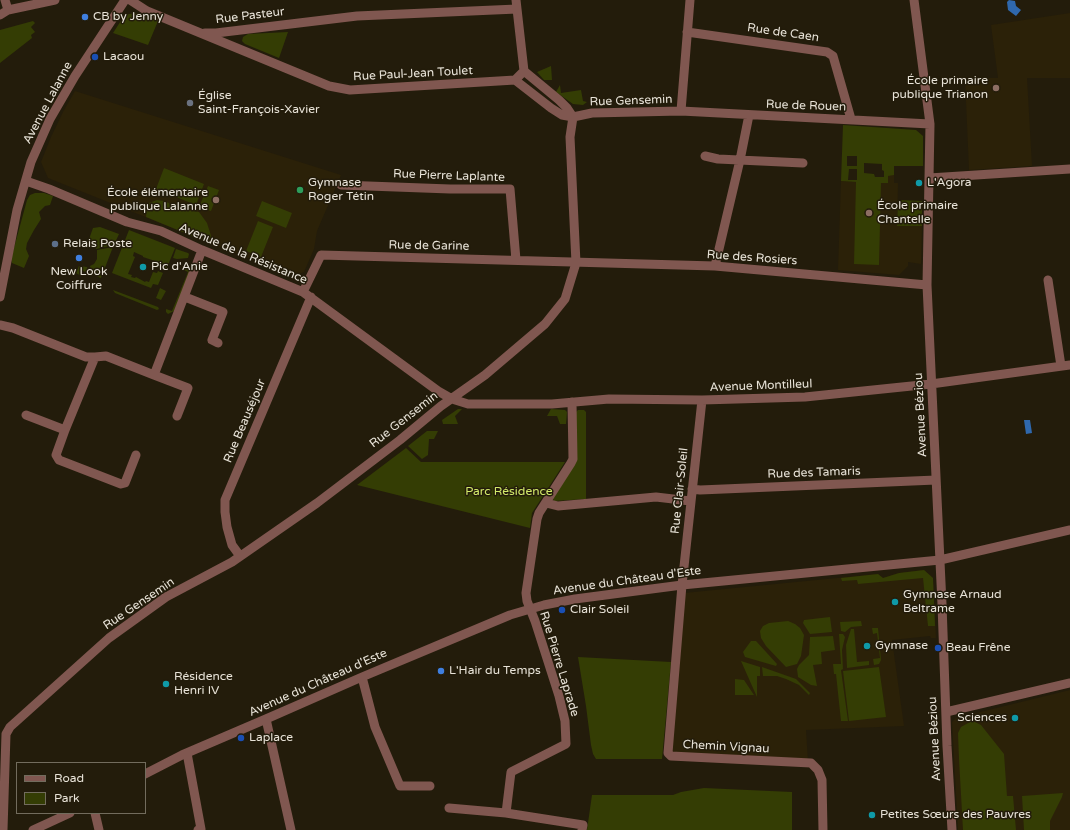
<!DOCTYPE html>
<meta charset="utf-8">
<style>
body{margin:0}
#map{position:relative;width:1070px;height:830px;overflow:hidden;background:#231c0b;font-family:"Varela Round",sans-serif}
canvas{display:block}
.legend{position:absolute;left:16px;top:762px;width:130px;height:52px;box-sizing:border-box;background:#231c0b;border:1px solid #726c5d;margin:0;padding:5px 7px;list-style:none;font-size:12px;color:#e8e3d8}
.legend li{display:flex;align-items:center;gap:8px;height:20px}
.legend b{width:20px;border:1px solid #726c5d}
</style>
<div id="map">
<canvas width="1070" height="830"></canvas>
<ul class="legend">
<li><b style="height:5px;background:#805750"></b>Road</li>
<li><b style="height:11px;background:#343d04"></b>Park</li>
</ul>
</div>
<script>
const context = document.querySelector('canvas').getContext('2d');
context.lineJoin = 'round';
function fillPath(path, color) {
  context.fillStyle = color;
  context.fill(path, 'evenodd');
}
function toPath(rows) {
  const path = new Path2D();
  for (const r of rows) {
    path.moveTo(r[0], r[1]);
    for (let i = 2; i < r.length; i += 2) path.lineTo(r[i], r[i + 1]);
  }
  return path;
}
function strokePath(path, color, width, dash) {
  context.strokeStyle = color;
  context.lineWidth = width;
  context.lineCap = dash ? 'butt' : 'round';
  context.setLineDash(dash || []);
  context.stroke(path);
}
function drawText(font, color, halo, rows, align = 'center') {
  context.font = font + ' "Varela Round",sans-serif';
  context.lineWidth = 3;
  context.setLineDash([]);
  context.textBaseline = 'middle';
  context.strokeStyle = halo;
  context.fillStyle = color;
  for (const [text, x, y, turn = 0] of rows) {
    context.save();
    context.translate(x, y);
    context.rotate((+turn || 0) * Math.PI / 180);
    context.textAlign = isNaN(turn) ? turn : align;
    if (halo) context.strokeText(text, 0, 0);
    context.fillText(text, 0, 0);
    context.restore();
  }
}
fillPath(toPath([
 [1070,13,1070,78,1027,78,1032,166,969,170,965,78,998,78,991,25],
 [75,91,341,175,317,231,314,249,304,272,293,276,48,178,41,162,51,137,63,112],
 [888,175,894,175,894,183,898,183,897,225,922,226,921,264,908,262,908,266,899,275,838,270,841,181,888,183],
 [924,570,933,578,936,638,931,638,930,636,892,640,904,726,806,730,808,761,675,753,670,750,684,593,878,574,883,578,899,573],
 [1070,690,1070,830,958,830,952,722,956,718]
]), '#2b2108');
fillPath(toPath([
 [138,13,158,21,148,45,113,33,124,16,129,14],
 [33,21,35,23,31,27,35,32,31,35,32,38,0,63,0,30],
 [288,32,279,58,245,44,242,41,243,37,248,34],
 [551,66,552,80,544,80,537,72],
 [560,85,561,93,581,90,583,101,587,102,583,105,573,104,556,92],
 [843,125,916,130,923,136,923,166,894,166,894,175,888,176,888,183,881,183,879,265,854,264,856,182,841,181],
 [847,156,857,156,857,166,847,166],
 [864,163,882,164,882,170,884,171,884,177,875,177,874,174,864,173],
 [849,169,857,169,857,180,848,180],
 [164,168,204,184,196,205,156,189],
 [208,186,219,190,211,211,199,207],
 [35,193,44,193,53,196,50,205,45,206,39,212,41,219,34,230,27,243,26,249,29,256,24,268,12,263,11,259,27,200,30,195],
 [157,200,164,201,169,203,172,208,179,210,188,210,199,212,207,223,214,245,146,217,147,207,149,203],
 [898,200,922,201,922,226,897,226],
 [262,201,292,213,286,228,256,216],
 [258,221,273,227,261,257,246,251],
 [100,227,119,234,114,245,96,249,93,245,88,242,93,228],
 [129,230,175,248,166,270,157,266,158,262,143,257,143,256,134,252,133,256,135,257,128,274,132,275,131,277,135,278,136,277,145,282,146,281,149,282,153,272,157,273,158,271,163,273,158,285,153,284,151,288,112,273],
 [113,247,101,278,96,276,97,272,91,270,90,266,94,264,97,259,97,250],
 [176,249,188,253,189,254,188,258,177,259,173,258],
 [79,266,87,267,89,273,83,271,81,276,76,273],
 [187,266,189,269,190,272,174,311,168,314,166,312,166,309,172,311,188,272,182,269,184,267],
 [160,288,166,291,161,300,156,298],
 [113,290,158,307,159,309,157,310,115,293],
 [458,409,462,409,455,416,458,424,443,424,442,420],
 [551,409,565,410,567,412,566,424,560,424,557,416,547,416],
 [578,410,584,410,586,412,586,499,554,501,553,499,574,464,576,412],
 [427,431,438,431,434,439,429,439,428,455,422,459,408,446],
 [406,448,421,462,565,462,532,513,530,528,357,485],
 [924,570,933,578,935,626,928,626,923,578,858,584,857,580,842,581,841,578,878,574,883,578,899,573],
 [830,617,832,632,810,634,803,623,804,620],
 [788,621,795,624,800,628,804,635,801,656,797,664,786,667,766,646,761,638,760,631,763,626,769,623],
 [861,621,862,626,851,627,845,632,841,631,840,622],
 [872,628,878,628,881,660,879,664,874,665,873,659,880,658,877,633,873,634],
 [851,629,854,629,857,662,869,661,869,665,847,668,846,645],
 [839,634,843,634,845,637,842,650,843,669,841,670,848,721,841,721,836,674,834,674,833,664,841,664],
 [833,636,835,650,821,652,822,664,813,665,817,686,811,685,798,677,797,669,799,665,809,655,810,637],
 [751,641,756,641,777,664,776,666,745,657,743,652],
 [578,657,671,662,662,759,596,759,593,754,591,745,586,706],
 [741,661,760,667,760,676,757,676,757,697],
 [762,667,796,679,810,693,809,695,799,685,786,679,777,676,763,676],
 [879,667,886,717,849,721,843,671],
 [735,679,744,680,754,695,735,695],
 [970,722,975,722,981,725,1004,754,1007,796,1013,796,1016,830,963,830,959,759,958,733,961,727],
 [704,788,792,792,792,830,587,830,592,795,673,795,681,792],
 [1063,793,1062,797,1050,821,1050,830,1024,830,1022,796]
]), '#343d04');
fillPath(toPath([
 [1009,0,1015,1,1016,6,1021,10,1016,16,1008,10,1007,2],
 [1024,420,1030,420,1032,433,1026,434]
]), '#2f68ad');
strokePath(toPath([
 [5,0,8,10],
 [130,0,147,11,329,86,350,90,515,80,524,71],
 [516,0,524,71],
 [914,0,930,124,927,285,942,604,947,746,952,830],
 [0,15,8,10,55,0],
 [687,32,827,52,833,56,851,119],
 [205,33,216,33,357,16,517,9],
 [524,71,559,100,567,108,573,117],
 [515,80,551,108,562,115,573,117],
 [681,111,930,124],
 [705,156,718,159,803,163],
 [929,178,1070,169],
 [26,181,49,189,127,222,161,231,202,250,303,292,438,391,452,399,468,404,552,404,609,399,702,400,805,397,931,384,1070,365],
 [341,185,450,189,510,189,516,260],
 [715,266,740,160,749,115],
 [1048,280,1061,366],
 [303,292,321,255,715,266,927,285],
 [0,297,17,210,31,162,50,119,75,76,125,0],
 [185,297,223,312,212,340,218,343],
 [0,325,13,328,86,357,95,357],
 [154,375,188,388,177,416],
 [702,400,682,585,668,753,671,756,811,763,818,770,822,780,823,830],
 [26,415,65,430],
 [136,455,125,483,121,484,59,460,56,455,65,430,95,357,106,356,154,375,202,250],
 [692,489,700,490,936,480],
 [546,503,558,506,656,497,690,501],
 [240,556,232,545,227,527,225,512,225,500,311,297],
 [362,677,375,727,400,786,430,786],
 [946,712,1070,683],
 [266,719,291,830],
 [187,753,201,829,198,830],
 [145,774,182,755,266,719,362,677,510,615,544,605,575,599,682,585,940,560,1070,530],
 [449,808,506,813,511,772,566,744,565,721,559,696,535,621,527,601,526,593,537,519,539,513,571,463,573,459,572,402],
 [95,813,99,830],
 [506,813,583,825,582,830],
 [3,830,6,734,10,727,109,638,166,597,232,562,317,503,400,440,441,406,485,375,545,324,565,299,576,263,570,137,573,117,592,113,681,111,690,0],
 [33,830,70,813]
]), '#805750', 9);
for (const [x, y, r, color] of [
 [85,17,4,"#3f7fe0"],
 [95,57,4,"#1a4fb4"],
 [996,88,4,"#8d6e63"],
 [190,103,4,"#6b7280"],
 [919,183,4,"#0f9aa8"],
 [300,190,4,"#2e9e5b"],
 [216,200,4,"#8d6e63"],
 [869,213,4,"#8d6e63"],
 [55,244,4,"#5c6f8a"],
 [79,258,4,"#3f7fe0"],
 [143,267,4,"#0f9aa8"],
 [895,602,4,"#0f9aa8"],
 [562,610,4,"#1a4fb4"],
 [867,646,4,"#0f9aa8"],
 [938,648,4,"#1a4fb4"],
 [441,671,4,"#3f7fe0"],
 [166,684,4,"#0f9aa8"],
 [1015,718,4,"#0f9aa8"],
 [241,738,4,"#1a4fb4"],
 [872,815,4,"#0f9aa8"]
]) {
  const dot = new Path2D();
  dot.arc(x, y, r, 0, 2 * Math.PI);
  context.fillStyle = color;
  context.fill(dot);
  strokePath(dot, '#231c0b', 1.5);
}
drawText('12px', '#e8e3d8', '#231c0b', [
 ["Rue Pasteur",250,16,-7],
 ["Rue de Caen",783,33,8],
 ["Rue Paul-Jean Toulet",413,74,-3],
 ["Rue Gensemin",631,101,-2],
 ["Avenue Lalanne",48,103,-62],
 ["Rue de Rouen",806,106,2],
 ["Rue Pierre Laplante",449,176,2],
 ["Rue de Garine",429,246,1],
 ["Avenue de la Résistance",243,254,23],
 ["Rue des Rosiers",752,258,4],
 ["Avenue Montilleul",761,386,-2],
 ["Avenue Béziou",921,415,-93],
 ["Rue Gensemin",404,420,-38],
 ["Rue Beauséjour",245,421,-67],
 ["Rue des Tamaris",814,473,-2],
 ["Rue Clair-Soleil",680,491,-84],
 ["Avenue du Château d'Este",627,581,-8],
 ["Rue Gensemin",139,604,-34],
 ["Rue Pierre Laprade",559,664,73],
 ["Avenue du Château d'Este",318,683,-24],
 ["Avenue Béziou",935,739,-93],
 ["Chemin Vignau",726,747,3]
]);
drawText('12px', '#e8e3d8', '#231c0b', [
 ["CB by Jenny",93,17],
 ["Lacaou",103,57],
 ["École primaire",988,81,"right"],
 ["publique Trianon",988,95,"right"],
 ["Église",198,96],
 ["Saint-François-Xavier",198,110],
 ["Gymnase",308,183],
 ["Roger Tétin",308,197],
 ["L'Agora",927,183],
 ["École élémentaire",208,193,"right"],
 ["publique Lalanne",208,207,"right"],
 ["École primaire",877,206],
 ["Chantelle",877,220],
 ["Relais Poste",63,244],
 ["Pic d'Anie",151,267],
 ["New Look",79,272,"center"],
 ["Coiffure",79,286,"center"],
 ["Gymnase Arnaud",903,595],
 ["Beltrame",903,609],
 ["Clair Soleil",570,610],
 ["Gymnase",875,646],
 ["Beau Frêne",946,648],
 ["L'Hair du Temps",449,671],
 ["Résidence",174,677],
 ["Henri IV",174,691],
 ["Sciences",1007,718,"right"],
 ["Laplace",249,738],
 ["Petites Sœurs des Pauvres",880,815]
], 'left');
drawText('12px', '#d3ea6a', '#231c0b', [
 ["Parc Résidence",509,492]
]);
</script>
